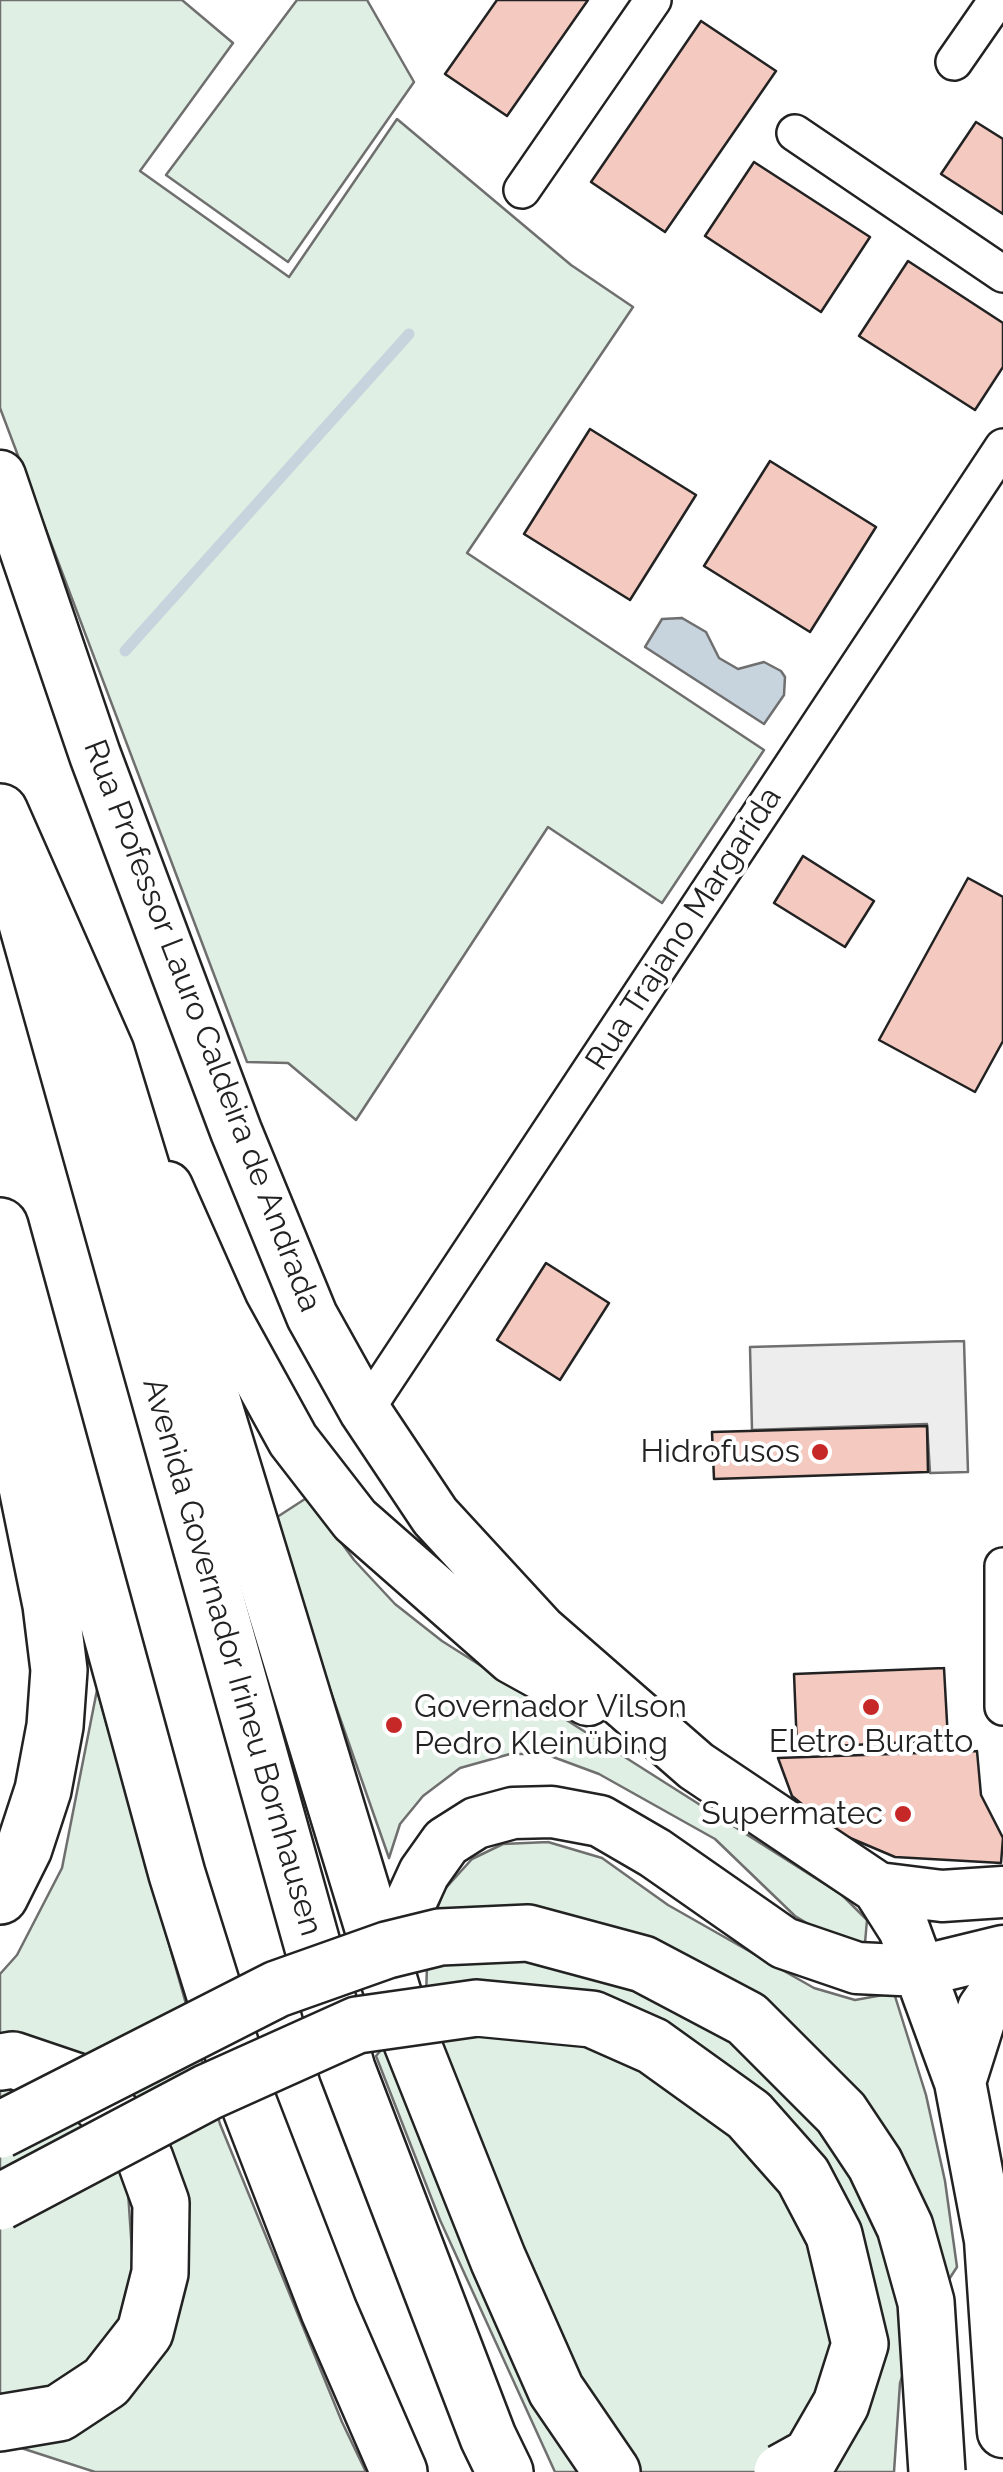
<!DOCTYPE html>
<meta charset="utf-8">
<style>
body{margin:0}
canvas{display:block;background:#fff}
</style>
<canvas width="1003" height="2472"></canvas>
<script>
const context = document.querySelector('canvas').getContext('2d');
context.lineJoin = 'round';
function fillPath(path, color) {
  context.fillStyle = color;
  context.fill(path, 'evenodd');
}
function toPath(rows) {
  const path = new Path2D();
  for (const r of rows) {
    path.moveTo(r[0], r[1]);
    for (let i = 2; i < r.length; i += 2) path.lineTo(r[i], r[i + 1]);
  }
  return path;
}
function strokePath(path, color, width, dash) {
  context.strokeStyle = color;
  context.lineWidth = width;
  context.lineCap = dash ? 'butt' : 'round';
  context.setLineDash(dash || []);
  context.stroke(path);
}
function drawText(font, color, halo, rows, align = 'center') {
  context.font = font + ' Raleway,sans-serif';
  context.lineWidth = 8;
  context.setLineDash([]);
  context.textBaseline = 'middle';
  context.strokeStyle = halo;
  context.fillStyle = color;
  for (const [text, x, y, turn = 0] of rows) {
    context.save();
    context.translate(x, y);
    context.rotate((+turn || 0) * Math.PI / 180);
    context.textAlign = isNaN(turn) ? turn : align;
    if (halo) context.strokeText(text, 0, 0);
    context.fillText(text, 0, 0);
    context.restore();
  }
}
const green = toPath([
 [0,0,182,0,233,43,140,171,289,277,397,119,571,265,633,307,467,553,764,750,662,903,548,827,356,1120,288,1063,247,1062,0,408,0,0],
 [297,0,367,0,414,82,288,262,166,175,297,0],
 [308,1497,354,1560,395,1604,442,1641,842,1895,867,1920,865,1943,840,1943,795,1916,715,1839,599,1774,545,1754,510,1754,460,1768,423,1796,400,1824,389,1858,271,1521,308,1497],
 [97,1690,220,2124,342,2422,366,2472,95,2472,12,2445,121,2389,161,2152,0,2044,0,1974,17,1955,62,1868,97,1690],
 [548,1842,602,1858,668,1905,814,1988,855,2000,894,1993,926,2095,945,2181,957,2267,916,2330,900,2383,894,2472,555,2472,440,2220,376,2056,426,1997,428,1934,444,1890,472,1859,503,1844,548,1842],
 [0,2087,29,2089,82,2113,127,2177,134,2281,113,2347,53,2392,0,2403,0,2087]
]);
fillPath(green, '#e0efe3');
strokePath(green, '#6f6f6f', 2.5);
const parking = toPath([
 [964,1341,968,1472,930,1473,927,1424,752,1430,750,1347,964,1341]
]);
fillPath(parking, '#ededed');
strokePath(parking, '#6f6f6f', 2.5);
const water = toPath([
 [682,618,706,632,719,658,738,669,764,662,781,671,785,677,784,695,764,724,645,647,662,619,682,618]
]);
fillPath(water, '#c7d3dd');
strokePath(water, '#6f6f6f', 2.5);
strokePath(toPath([
 [125,651,409,334]
]), '#c7d3dd', 11);
const building = toPath([
 [497,0,588,0,507,116,445,74,497,0],
 [701,21,776,71,665,232,591,182,701,21],
 [976,122,1003,139,1003,214,941,174,976,122],
 [754,162,870,237,821,312,705,236,754,162],
 [908,261,1003,323,1003,367,975,410,859,336,908,261],
 [590,429,696,495,630,600,524,534,590,429],
 [770,461,876,527,810,632,704,566,770,461],
 [803,856,874,901,845,947,774,903,803,856],
 [968,878,1003,897,1003,1041,975,1092,879,1040,968,878],
 [546,1263,609,1303,560,1380,497,1340,546,1263],
 [927,1426,928,1472,714,1479,712,1432,927,1426],
 [944,1668,948,1740,797,1748,794,1674,944,1668],
 [977,1751,981,1795,1003,1838,1001,1863,895,1857,836,1832,792,1796,778,1758,977,1751]
]);
fillPath(building, '#f3c9c0');
strokePath(building, '#222', 2.5);
const minor = toPath([
 [954,62,997,0],
 [795,133,1003,274],
 [522,190,653,0],
 [365,1411,1003,447],
 [1003,1566,1003,1707]
]);
const secondary = toPath([
 [0,476,95,755,236,1131,312,1316,365,1411,435,1516,540,1630,696,1766,878,1888,904,1929,960,2082,990,2240,1003,2432],
 [167,1187,223,1313,293,1440,355,1520,512,1658,588,1700],
 [878,1888,942,1896,1003,1892],
 [386,1973,407,1910,424,1873,446,1842,476,1823,513,1813,552,1812,600,1821,655,1853,784,1943,857,1968,921,1971,1003,1951],
 [960,2082,983,2009,1003,1980]
]);
const primary = toPath([
 [19,895,347,2069,488,2437,505,2472],
 [0,1226,177,1874,249,2104,329,2311,399,2472],
 [0,1355,51,1605,59,1670,55,1726,43,1790,24,1848,0,1896]
]);
const trunk = toPath([
 [0,812,106,1052,395,2000,498,2259,556,2390,612,2472],
 [0,2062,13,2060,75,2081,117,2119,145,2159,161,2203,160,2273,145,2332,106,2382,59,2413,0,2423]
]);
strokePath(minor, '#222', 40);
strokePath(secondary, '#222', 55);
strokePath(primary, '#222', 60);
strokePath(trunk, '#222', 60);
strokePath(minor, '#fff', 35);
strokePath(secondary, '#fff', 50);
strokePath(primary, '#fff', 55);
strokePath(trunk, '#fff', 55);
const trunkBridge = toPath([
 [0,2130,277,1989,387,1950,440,1937,528,1933,643,1964,747,2019,841,2113,875,2164,905,2227,926,2302,937,2472],
 [0,2202,208,2092,357,2025,477,2008,592,2019,653,2046,749,2115,803,2176,834,2235,860,2344,841,2404,811,2456,782,2472]
]);
strokePath(trunkBridge, '#222', 60, []);
strokePath(trunkBridge, '#fff', 55);
for (const [x, y, r, color] of [
 [820,1452,10,"#c62828"],
 [871,1707,10,"#c62828"],
 [394,1725,10,"#c62828"],
 [903,1814,10,"#c62828"]
]) {
  const dot = new Path2D();
  dot.arc(x, y, r, 0, 2 * Math.PI);
  context.fillStyle = color;
  context.fill(dot);
  strokePath(dot, '#fff', 4);
}
drawText('32px', '#222', '#fff', [
 ["Rua Trajano Margarida",684,929,-57],
 ["Rua Professor Lauro Caldeira de Andrada",202,1026,69],
 ["Avenida Governador Irineu Bornhausen",232,1657,74]
]);
drawText('32px', '#222', '#fff', [
 ["Hidrofusos",800,1452],
 ["Governador Vilson",414,1707,"left"],
 ["Pedro Kleinübing",414,1744,"left"],
 ["Eletro Buratto",871,1742,"center"],
 ["Supermatec",883,1814]
], 'right');
</script>
